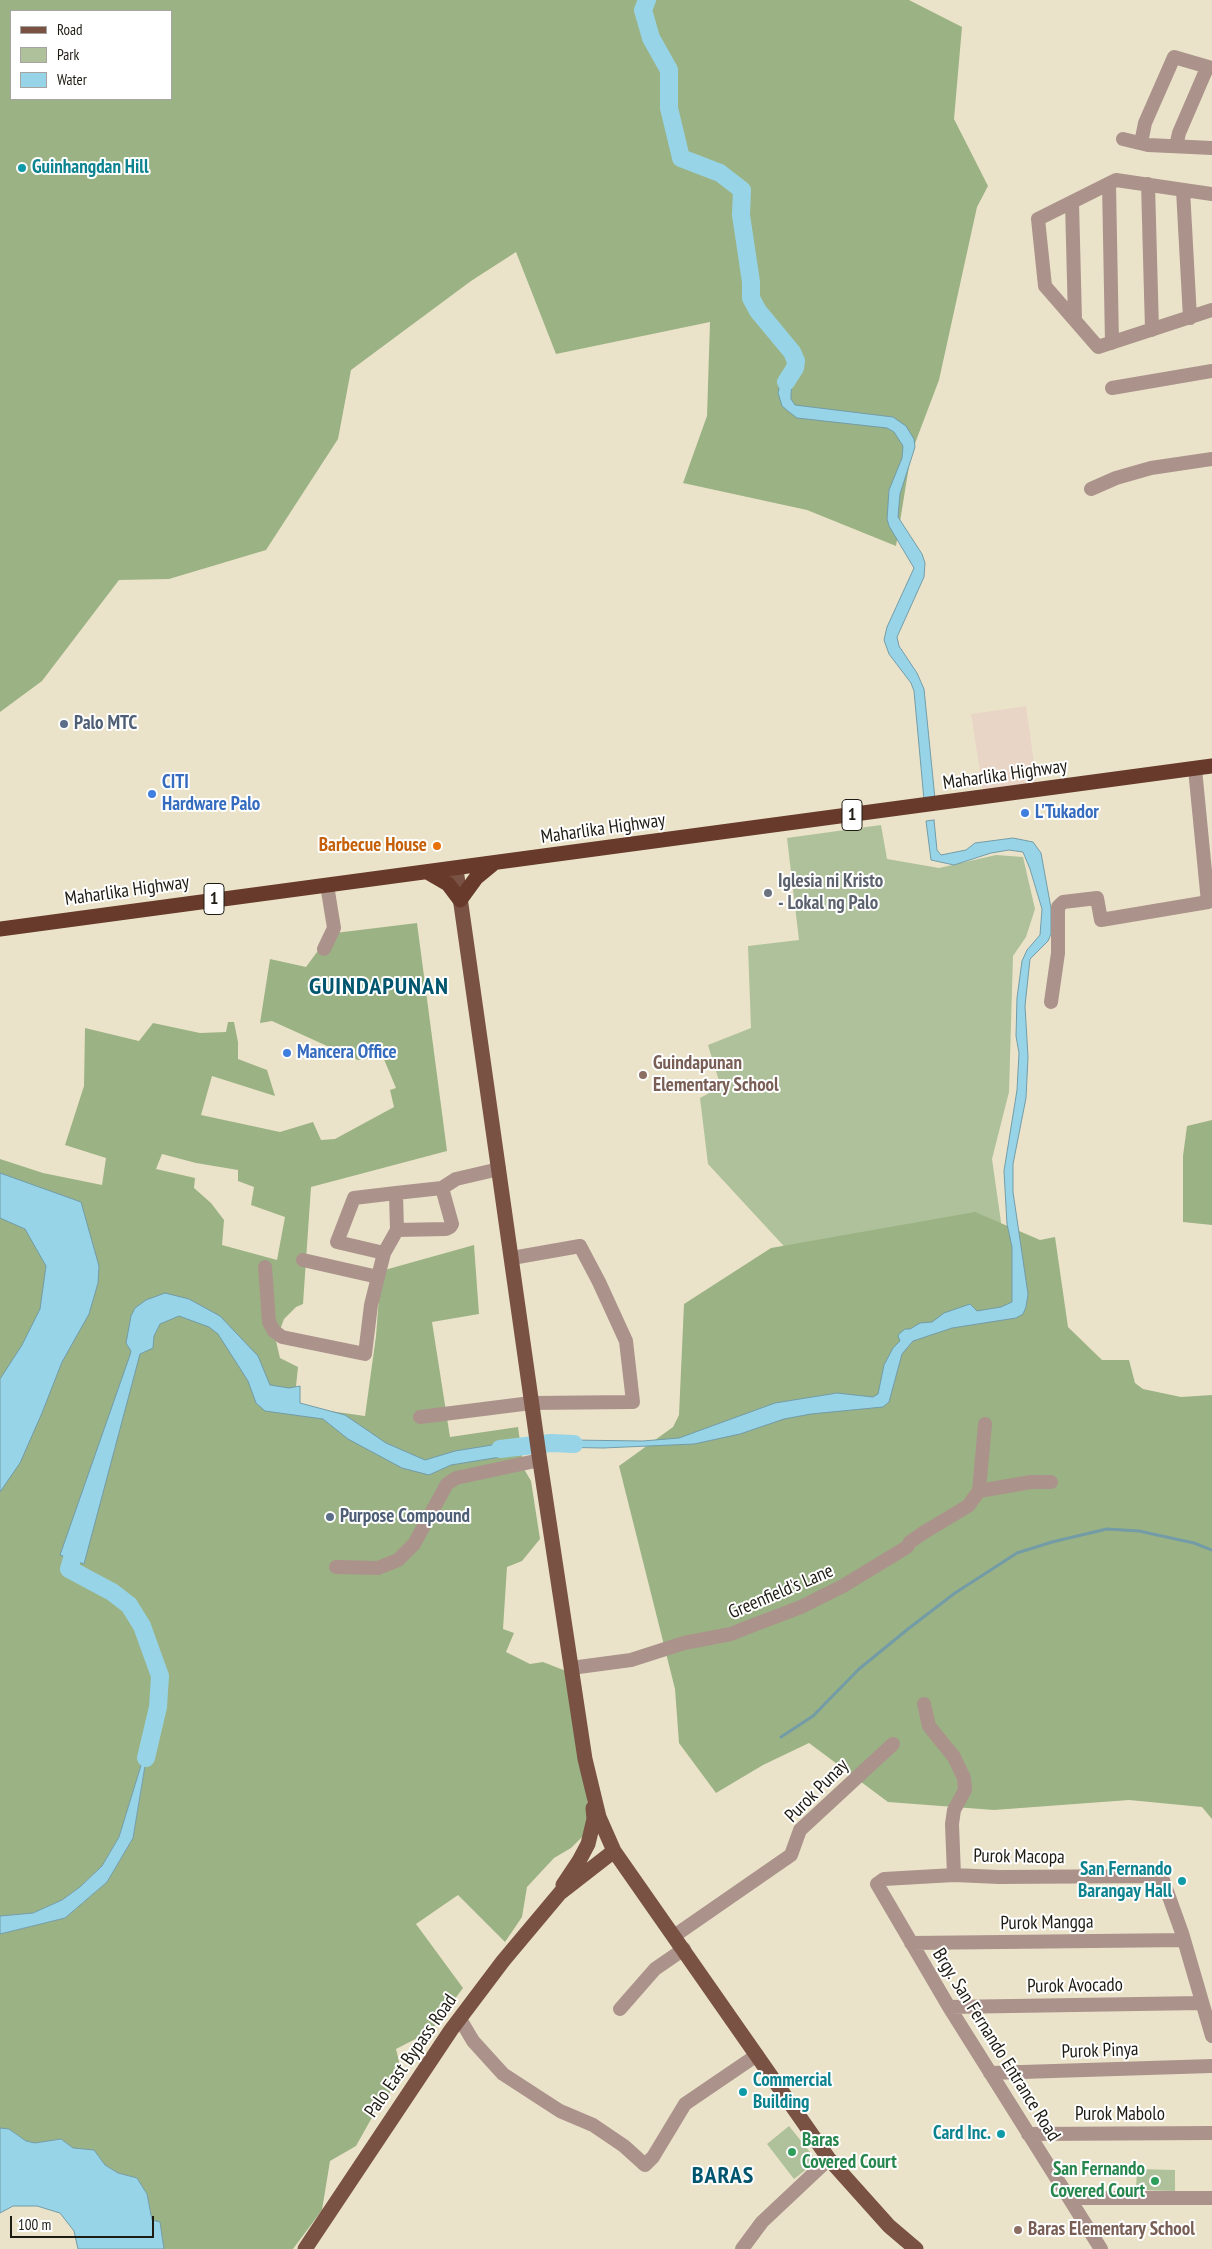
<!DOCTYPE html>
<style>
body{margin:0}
#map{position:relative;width:1212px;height:2249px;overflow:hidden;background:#ebe3c9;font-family:"PT Sans Narrow",sans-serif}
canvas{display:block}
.legend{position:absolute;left:10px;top:10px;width:162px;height:90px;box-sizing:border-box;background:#fff;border:1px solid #a5a4a0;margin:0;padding:6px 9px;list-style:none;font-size:15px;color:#1e1b12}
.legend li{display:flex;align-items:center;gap:10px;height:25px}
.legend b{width:25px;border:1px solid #a5a4a0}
.scale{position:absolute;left:10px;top:2216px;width:144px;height:22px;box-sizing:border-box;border:2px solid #1e1b12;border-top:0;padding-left:6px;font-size:15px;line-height:18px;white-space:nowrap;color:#1e1b12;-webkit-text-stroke:4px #fff;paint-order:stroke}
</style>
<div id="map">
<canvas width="1212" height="2249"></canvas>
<ul class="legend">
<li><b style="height:6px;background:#795244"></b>Road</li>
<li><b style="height:14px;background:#aec19a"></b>Park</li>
<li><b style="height:14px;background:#97d4e7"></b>Water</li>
</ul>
<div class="scale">100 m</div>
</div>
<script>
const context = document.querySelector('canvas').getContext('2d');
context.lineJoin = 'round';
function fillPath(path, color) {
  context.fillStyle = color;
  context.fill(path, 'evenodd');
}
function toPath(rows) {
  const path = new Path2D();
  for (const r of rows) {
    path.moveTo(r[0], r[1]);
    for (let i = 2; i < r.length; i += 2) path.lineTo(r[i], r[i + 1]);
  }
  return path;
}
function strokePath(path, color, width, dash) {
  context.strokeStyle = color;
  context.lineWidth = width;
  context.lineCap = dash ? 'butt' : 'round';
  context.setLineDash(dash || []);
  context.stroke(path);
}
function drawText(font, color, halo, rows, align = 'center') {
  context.font = font + ' "PT Sans Narrow",sans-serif';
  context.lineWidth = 4;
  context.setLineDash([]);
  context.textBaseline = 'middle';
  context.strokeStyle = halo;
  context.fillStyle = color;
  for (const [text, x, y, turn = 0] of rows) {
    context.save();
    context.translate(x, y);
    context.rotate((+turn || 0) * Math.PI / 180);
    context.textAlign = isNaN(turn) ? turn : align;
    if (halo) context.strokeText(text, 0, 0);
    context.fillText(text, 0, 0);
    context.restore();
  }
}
fillPath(toPath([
 [1026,706,1037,784,983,791,971,714]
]), '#e9d5c6');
fillPath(toPath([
 [881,825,887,859,939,868,996,855,1023,857,1035,909,1026,937,1013,956,1009,1092,992,1159,1002,1229,805,1269,708,1164,700,1098,711,1092,720,1084,708,1045,751,1028,748,946,799,940,787,838],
 [789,2126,817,2161,794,2179,767,2144],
 [1137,2169,1175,2170,1175,2191,1136,2190]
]), '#aec19a');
fillPath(toPath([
 [0,0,909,0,962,27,954,119,988,186,977,207,939,380,911,454,896,546,807,510,683,483,707,416,710,322,556,354,516,252,471,281,351,370,338,439,266,550,169,579,119,580,42,681,0,712],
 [11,11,171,11,171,99,11,99],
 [417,923,447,1151,311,1187,303,1304,296,1307,284,1319,276,1341,280,1358,298,1367,294,1406,365,1416,376,1336,381,1271,474,1245,479,1314,432,1322,450,1437,518,1427,524,1469,531,1481,540,1539,522,1561,507,1567,503,1629,514,1633,506,1652,530,1664,543,1662,566,1671,590,1816,585,1834,571,1848,554,1858,527,1887,522,1917,505,1942,458,1895,416,1924,463,1988,431,2031,396,2049,403,2078,379,2105,356,2146,330,2161,322,2210,293,2249,164,2249,160,2222,152,2220,147,2194,137,2178,118,2173,105,2165,94,2150,73,2148,61,2139,35,2143,26,2141,9,2129,0,2128,0,1934,65,1918,107,1882,133,1838,149,1742,119,1837,102,1866,80,1887,62,1900,33,1913,0,1916,0,1159,43,1173,102,1185,106,1158,65,1145,84,1086,85,1028,139,1041,153,1023,200,1033,226,1032,228,1022,234,1022,238,1042,238,1059,267,1070,275,1096,212,1076,201,1115,280,1132,313,1122,321,1140,335,1139,394,1107,390,1090,396,1088,383,1057,358,1060,272,1021,260,1023,270,959,306,967,320,948,327,934],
 [162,1154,196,1163,238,1170,238,1181,254,1187,251,1205,285,1217,277,1260,222,1245,224,1220,211,1203,194,1188,195,1178,156,1169],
 [1212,1120,1212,1225,1183,1222,1183,1156,1187,1126],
 [975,1212,1040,1240,1055,1237,1068,1327,1102,1360,1129,1360,1135,1383,1143,1389,1181,1397,1212,1395,1212,1819,1202,1807,1129,1800,994,1810,888,1802,809,1743,763,1765,716,1793,679,1743,675,1689,619,1466,673,1427,679,1415,684,1304,771,1248]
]), '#9bb284');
const water = toPath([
 [796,361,799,363,798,372,792,384,791,393,791,399,795,405,893,417,906,426,914,439,915,447,900,494,898,517,922,554,925,563,924,577,897,637,899,646,917,673,924,689,935,799,924,800,914,691,911,683,889,654,884,640,887,627,914,568,889,526,887,519,889,490,902,458,903,446,894,432,887,428,797,418,789,412,782,406,778,393,781,379,790,364,796,361],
 [934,820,937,850,941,855,966,850,975,843,1013,838,1033,842,1041,853,1051,908,1051,934,1048,941,1030,959,1025,1006,1028,1057,1026,1098,1013,1164,1013,1192,1028,1294,1026,1307,1023,1314,1016,1318,952,1328,913,1341,902,1354,889,1402,883,1407,811,1414,784,1419,740,1434,694,1444,603,1448,551,1447,550,1438,572,1440,643,1441,679,1438,775,1403,837,1393,873,1397,878,1394,884,1365,893,1348,900,1341,898,1336,899,1334,905,1329,910,1329,920,1323,932,1322,944,1313,970,1304,977,1311,1001,1307,1012,1302,1012,1247,1007,1224,1004,1171,1017,1090,1019,1053,1016,1036,1017,998,1022,961,1027,950,1040,935,1042,909,1030,869,1023,852,1009,850,991,853,954,865,931,860,926,821,934,820],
 [0,1173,81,1202,99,1266,98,1283,89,1314,62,1362,42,1413,20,1463,0,1492,0,1379,22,1345,40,1309,46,1266,25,1229,0,1218,0,1173],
 [165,1293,189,1299,220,1316,258,1356,270,1385,289,1388,300,1386,300,1403,345,1415,386,1443,425,1460,455,1451,523,1440,525,1453,451,1465,429,1475,402,1468,348,1439,323,1419,265,1411,256,1403,248,1381,218,1334,209,1327,179,1316,160,1324,154,1336,153,1348,140,1354,84,1564,60,1555,130,1355,131,1351,126,1343,131,1316,135,1308,146,1300,165,1293],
 [150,1736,133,1838,107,1882,65,1918,0,1934,0,1916,33,1913,62,1900,80,1887,102,1866,119,1837,150,1736],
 [0,2128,9,2129,26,2141,35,2143,61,2139,73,2148,94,2150,105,2165,118,2173,137,2178,147,2194,152,2220,160,2222,164,2249,78,2249,74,2231,60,2213,37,2206,13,2206,0,2213,0,2128]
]);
fillPath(water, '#97d4e7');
strokePath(water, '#739ca7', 1);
strokePath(toPath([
 [781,1737,813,1716,859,1669,908,1629,955,1593,1017,1553,1052,1542,1107,1529,1139,1531,1194,1543,1212,1550]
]), '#739ca7', 3);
strokePath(toPath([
 [647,0,643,10,651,38,669,70,669,108,681,158,720,173,742,190,741,215,751,282,751,298,758,311,792,352,796,361,795,368,786,382],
 [500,1449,551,1443,574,1444],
 [78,1538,69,1569,112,1592,129,1605,142,1626,160,1676,158,1707,146,1758]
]), '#97d4e7', 18);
strokePath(toPath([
 [1123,139,1148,145,1212,148],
 [1141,143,1145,123,1174,57,1212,68],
 [1176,146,1179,133,1207,68],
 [1109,184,1112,343],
 [1148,184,1152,330],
 [1183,190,1190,318],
 [1212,194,1116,180,1038,219,1045,286,1098,347,1212,310],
 [1072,202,1075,320],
 [1112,388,1212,371],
 [1091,489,1116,478,1151,468,1212,459],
 [324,949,334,928,327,885],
 [1051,1002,1058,953,1058,907,1063,902,1097,898,1101,920,1208,902,1195,769],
 [396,1193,397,1230,384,1253,337,1242,354,1198,396,1193,442,1188,456,1179,499,1169],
 [397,1230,446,1229,450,1227,452,1224,442,1188],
 [303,1260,378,1277],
 [265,1267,269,1322,274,1331,282,1337,365,1354,371,1305,384,1253],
 [420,1417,531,1403,633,1402,626,1341,599,1282,580,1246,512,1258],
 [979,1491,985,1424],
 [336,1567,378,1568,398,1560,414,1544,447,1484,456,1478,540,1460],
 [571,1668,631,1660,684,1643,731,1634,751,1626,801,1607,843,1586,907,1547,910,1542,923,1533,968,1506,979,1491,1031,1482,1051,1482],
 [924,1704,929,1726,954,1757,964,1778,965,1790,954,1810,952,1824,954,1875],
 [674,1936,791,1855,800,1830,893,1744],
 [911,1943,1184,1940],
 [949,2007,1201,2003],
 [620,2009,655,1969,684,1949],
 [460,2019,473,2041,503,2074,560,2111,593,2125,624,2146,645,2165,653,2157,685,2104,757,2055],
 [990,2073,1212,2066],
 [1028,2134,1212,2133],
 [1070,2198,1212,2198],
 [742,2249,762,2222,829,2159],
 [1101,2249,949,2007,877,1884,884,1879,954,1875,999,1877,1153,1876,1163,1880,1182,1933,1212,2036]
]), '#ab938c', 14);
strokePath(toPath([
 [456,869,539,1455,585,1759,599,1817,614,1851,829,2159,889,2226,916,2249],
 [563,1885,579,1861,588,1844,594,1819,593,1808],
 [305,2249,451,2030,503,1961,560,1893,614,1851]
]), '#795244', 15);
strokePath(toPath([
 [429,873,448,884,460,900,476,878,493,864],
 [0,929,1212,766]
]), '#673a2b', 15);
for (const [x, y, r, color] of [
 [22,168,5,"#0f9aa8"],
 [64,724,5,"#5c6f8a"],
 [152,794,5,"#3f7fe0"],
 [1025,813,5,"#3f7fe0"],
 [437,846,5,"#e8710a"],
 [768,893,5,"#6b7280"],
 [287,1053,5,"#3f7fe0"],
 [643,1075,5,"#8d6e63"],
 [330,1517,5,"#5c6f8a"],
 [1182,1881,5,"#0f9aa8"],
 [743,2092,5,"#0f9aa8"],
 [1001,2134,5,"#0f9aa8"],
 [792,2152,5,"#2e9e5b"],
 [1155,2181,5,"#2e9e5b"],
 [1018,2230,5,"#8d6e63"]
]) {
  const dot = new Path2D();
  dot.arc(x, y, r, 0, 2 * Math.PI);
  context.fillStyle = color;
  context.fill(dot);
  strokePath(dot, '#fff', 2);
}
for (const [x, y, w] of [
 [852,815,20],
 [214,899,20]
]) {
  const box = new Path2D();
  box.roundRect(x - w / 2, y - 15.5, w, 31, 4);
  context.fillStyle = '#fff';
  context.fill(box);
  strokePath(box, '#1e1b12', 1);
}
drawText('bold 18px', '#1e1b12', null, [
 ["1",852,815],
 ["1",214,899]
]);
drawText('bold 19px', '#0d838f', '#fff', [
 ["Guinhangdan Hill",32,168],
 ["San Fernando",1172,1870,"right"],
 ["Barangay Hall",1172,1892,"right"],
 ["Commercial",753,2081],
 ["Building",753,2103],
 ["Card Inc.",991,2134,"right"]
], 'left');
drawText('bold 19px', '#4e5e75', '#fff', [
 ["Palo MTC",74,724],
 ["Purpose Compound",340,1517]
], 'left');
drawText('19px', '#1e1b12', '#fff', [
 ["Maharlika Highway",1005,775,-8],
 ["Maharlika Highway",603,829,-8],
 ["Maharlika Highway",127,891,-8],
 ["Greenfield's Lane",781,1592,-23],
 ["Purok Punay",817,1791,-45],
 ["Purok Macopa",1019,1857,1],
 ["Purok Mangga",1047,1923,-1],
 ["Purok Avocado",1075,1986,-1],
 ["Brgy. San Fernando Entrance Road",996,2045,58],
 ["Purok Pinya",1100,2051,-2],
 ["Palo East Bypass Road",411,2056,-55],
 ["Purok Mabolo",1120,2115]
]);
drawText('bold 19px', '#366cbe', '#fff', [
 ["CITI",162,783],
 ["Hardware Palo",162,805],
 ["L'Tukador",1035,813],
 ["Mancera Office",297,1053]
], 'left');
drawText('bold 19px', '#c56008', '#fff', [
 ["Barbecue House",427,846]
], 'right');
drawText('bold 19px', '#5b616d', '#fff', [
 ["Iglesia ni Kristo",778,882],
 ["- Lokal ng Palo",778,904]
], 'left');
drawText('bold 19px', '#785e54', '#fff', [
 ["Guindapunan",653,1064],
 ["Elementary School",653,1086],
 ["Baras Elementary School",1028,2230]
], 'left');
drawText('bold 19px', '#27864d', '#fff', [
 ["Baras",802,2141],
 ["Covered Court",802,2163],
 ["San Fernando",1145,2170,"right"],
 ["Covered Court",1145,2192,"right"]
], 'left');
context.letterSpacing = '1px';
drawText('bold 24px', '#00556e', '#fff', [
 ["GUINDAPUNAN",379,987],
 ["BARAS",723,2176]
]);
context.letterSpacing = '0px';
</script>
